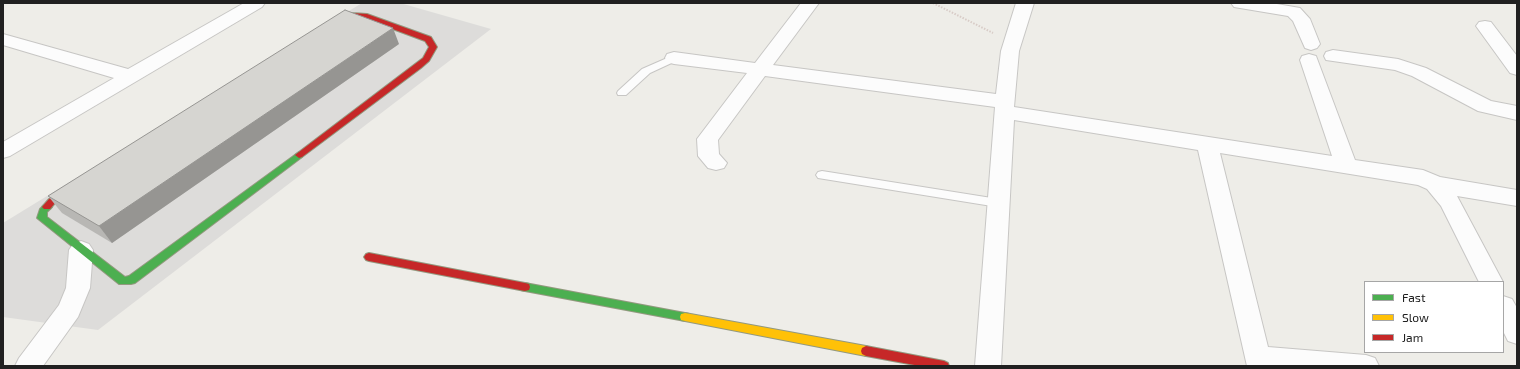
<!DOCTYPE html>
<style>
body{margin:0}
#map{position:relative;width:1520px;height:369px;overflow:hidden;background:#eeede8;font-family:"Exo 2",sans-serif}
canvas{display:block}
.frame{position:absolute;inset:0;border:4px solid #202020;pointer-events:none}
.legend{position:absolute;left:1364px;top:281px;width:140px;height:72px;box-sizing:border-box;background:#fff;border:1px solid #a6a6a6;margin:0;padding:5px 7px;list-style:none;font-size:12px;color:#202020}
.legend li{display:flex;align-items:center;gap:8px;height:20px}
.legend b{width:20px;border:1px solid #a6a6a6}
</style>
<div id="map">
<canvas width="1520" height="369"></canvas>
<div class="frame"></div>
<ul class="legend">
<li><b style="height:5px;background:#4caf50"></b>Fast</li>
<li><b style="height:5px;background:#ffc107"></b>Slow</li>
<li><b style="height:5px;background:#c62828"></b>Jam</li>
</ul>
</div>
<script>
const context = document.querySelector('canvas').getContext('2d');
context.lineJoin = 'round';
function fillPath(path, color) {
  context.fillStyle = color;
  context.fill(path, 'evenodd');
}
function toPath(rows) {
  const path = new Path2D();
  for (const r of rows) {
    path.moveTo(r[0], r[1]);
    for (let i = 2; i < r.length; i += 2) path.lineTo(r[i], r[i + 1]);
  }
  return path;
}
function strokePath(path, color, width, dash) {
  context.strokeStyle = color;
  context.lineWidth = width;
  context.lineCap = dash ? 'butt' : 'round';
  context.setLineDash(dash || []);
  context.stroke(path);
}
fillPath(toPath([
 [362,3,400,3,491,29,98,330,3,317,3,223]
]), '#dddcda');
const lane = toPath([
 [674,55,679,58,678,60,650,73,626,95,618,95,617,93,618,91,642,69,674,55],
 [822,171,998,199,1002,200,1004,203,1002,206,998,207,818,178,816,175,818,172,822,171]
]);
const street = toPath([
 [244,3,265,3,262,7,10,156,3,158,3,142,114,78,3,45,3,34,128,69,244,3],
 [801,3,819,3,773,65,996,94,1001,51,1016,3,1034,3,1019,51,1014,107,1332,156,1300,60,1302,56,1309,54,1316,56,1355,160,1423,170,1440,177,1517,190,1517,206,1457,196,1503,282,1479,282,1441,206,1427,189,1418,185,1220,153,1268,347,1366,355,1375,358,1379,366,1247,366,1198,150,1014,120,1001,366,975,366,995,107,765,76,718,140,719,154,727,163,724,168,716,170,708,168,698,156,697,139,747,73,674,64,667,62,665,58,667,54,674,52,755,63,801,3],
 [1231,3,1271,3,1300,8,1310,19,1320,44,1317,48,1311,50,1305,48,1293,21,1288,16,1234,7,1231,3],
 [1485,21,1491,22,1517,56,1517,75,1510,73,1476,26,1479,22,1485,21],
 [1333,50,1398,59,1426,68,1491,101,1517,106,1517,120,1478,111,1412,76,1395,70,1326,60,1324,56,1326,52,1333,50],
 [81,241,89,244,93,250,90,288,78,317,43,366,15,366,19,358,59,305,66,288,69,250,73,244,81,241],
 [1503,296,1512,299,1517,308,1517,344,1508,341,1503,331,1503,296]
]);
const fast = toPath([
 [299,152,302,153,303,155,302,157,135,283,131,284,119,284,37,218,40,209,44,205,50,205,52,207,47,212,47,217,125,277,129,276,299,152],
 [525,283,685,313,689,314,690,317,689,320,685,321,525,291,521,290,520,287,521,284,525,283]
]);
const slow = toPath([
 [685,313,866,346,870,348,871,351,870,354,866,356,685,321,681,320,680,317,681,314,685,313]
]);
const jam = toPath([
 [352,13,367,14,431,37,437,47,429,61,421,68,302,157,299,158,295,155,423,58,429,47,425,41,363,18,353,17,349,19,55,203,50,209,44,209,42,207,49,199,343,15,352,13],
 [369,253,525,283,529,284,530,287,529,290,525,291,369,261,366,260,364,257,366,254,369,253],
 [866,346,944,361,948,363,949,366,920,366,866,356,862,354,861,351,862,348,866,346]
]);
strokePath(lane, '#c7c6c4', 2);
strokePath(street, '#c7c6c4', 2);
strokePath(fast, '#93997f', 2);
strokePath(slow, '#93997f', 2);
strokePath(jam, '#93997f', 2);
strokePath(toPath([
 [933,3,993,33]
]), '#d8ccc7', 2, [1.5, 1.5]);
fillPath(lane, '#fcfcfc');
fillPath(street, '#fcfcfc');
fillPath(fast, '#4caf50');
fillPath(slow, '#ffc107');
fillPath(jam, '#c62828');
fillPath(toPath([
 [399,44,112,243,62,213,48,196]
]), '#b8b7b4');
fillPath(toPath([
 [393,28,399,44,112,243,99,226]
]), '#969592');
const building = toPath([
 [345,10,393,28,99,226,48,196,345,10]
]);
fillPath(building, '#d6d5d1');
strokePath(building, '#969592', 1);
</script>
